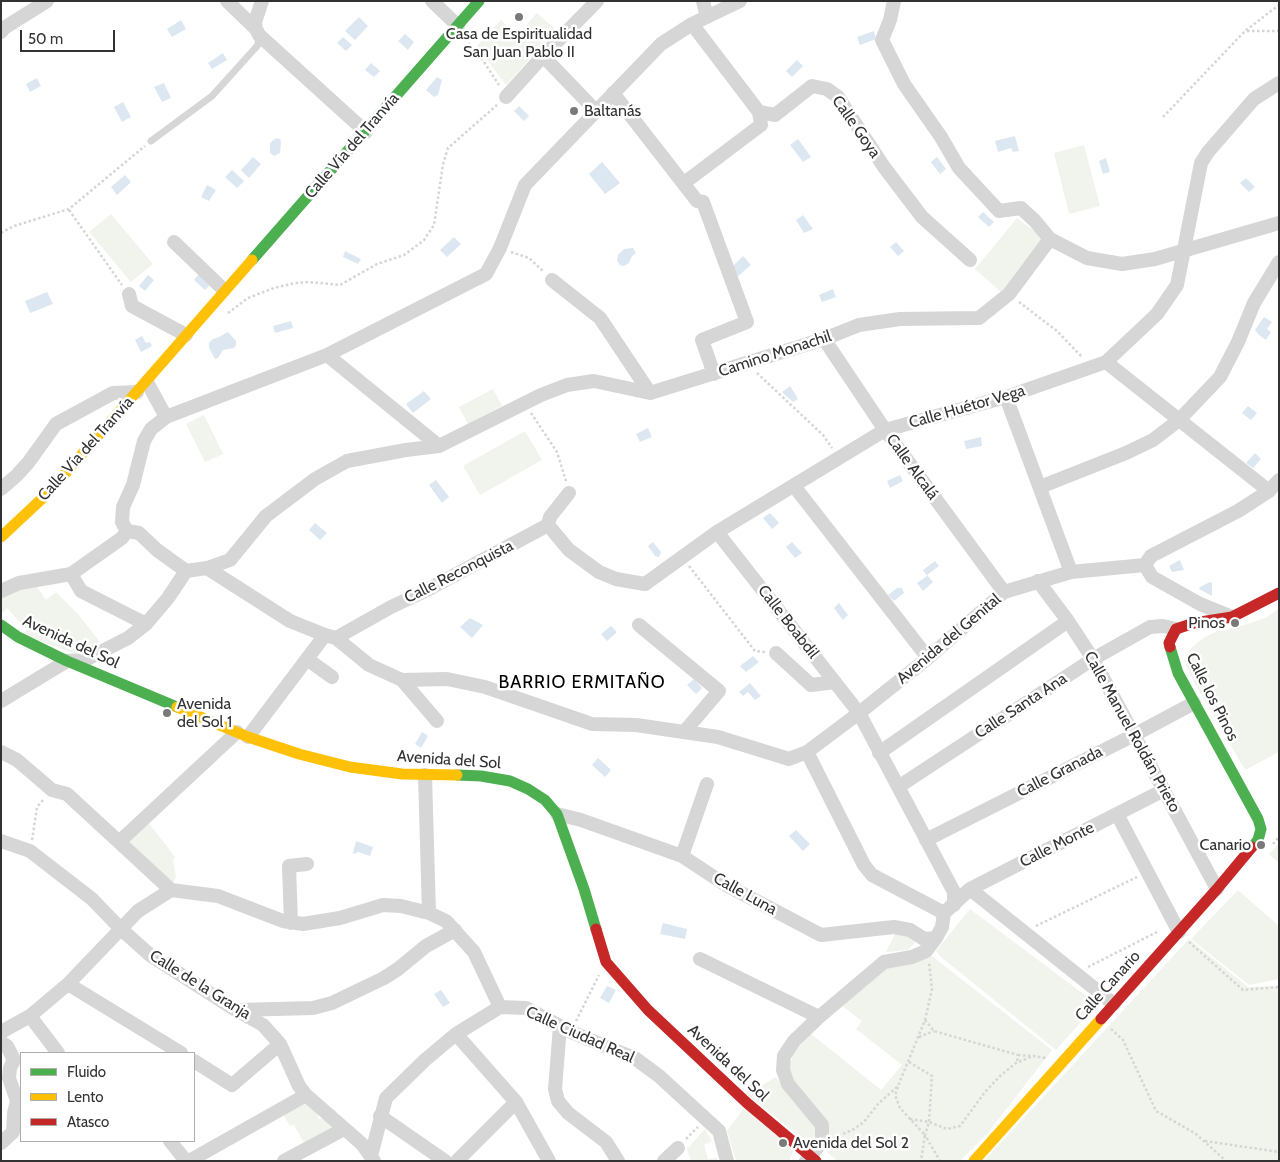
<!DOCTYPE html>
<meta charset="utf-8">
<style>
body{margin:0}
#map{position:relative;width:1280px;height:1162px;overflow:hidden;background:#fff;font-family:Cabin,sans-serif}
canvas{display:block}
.frame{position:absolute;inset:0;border:2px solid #323232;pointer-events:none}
.legend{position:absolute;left:20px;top:1052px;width:175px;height:90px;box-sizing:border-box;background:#fff;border:1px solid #adadad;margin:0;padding:6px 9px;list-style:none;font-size:15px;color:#323232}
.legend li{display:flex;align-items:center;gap:10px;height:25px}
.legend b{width:25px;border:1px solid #adadad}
.scale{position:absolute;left:20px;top:30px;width:95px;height:22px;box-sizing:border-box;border:2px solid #323232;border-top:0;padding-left:6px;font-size:15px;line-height:18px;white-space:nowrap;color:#323232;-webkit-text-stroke:4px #fff;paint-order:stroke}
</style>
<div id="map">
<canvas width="1280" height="1162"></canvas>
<div class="frame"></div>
<ul class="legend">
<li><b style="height:6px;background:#4caf50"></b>Fluido</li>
<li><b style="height:6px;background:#ffc107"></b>Lento</li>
<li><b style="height:6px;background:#c62828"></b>Atasco</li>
</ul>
<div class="scale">50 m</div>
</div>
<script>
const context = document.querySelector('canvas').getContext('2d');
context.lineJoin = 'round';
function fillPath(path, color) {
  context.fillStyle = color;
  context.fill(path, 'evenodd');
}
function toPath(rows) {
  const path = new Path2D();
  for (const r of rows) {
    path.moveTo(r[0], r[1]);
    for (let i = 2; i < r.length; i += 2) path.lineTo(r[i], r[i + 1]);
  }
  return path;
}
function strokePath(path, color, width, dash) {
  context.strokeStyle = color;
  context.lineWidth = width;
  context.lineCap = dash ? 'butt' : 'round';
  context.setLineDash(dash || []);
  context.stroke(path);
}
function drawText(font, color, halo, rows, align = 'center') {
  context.font = font + ' Cabin,sans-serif';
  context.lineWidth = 5;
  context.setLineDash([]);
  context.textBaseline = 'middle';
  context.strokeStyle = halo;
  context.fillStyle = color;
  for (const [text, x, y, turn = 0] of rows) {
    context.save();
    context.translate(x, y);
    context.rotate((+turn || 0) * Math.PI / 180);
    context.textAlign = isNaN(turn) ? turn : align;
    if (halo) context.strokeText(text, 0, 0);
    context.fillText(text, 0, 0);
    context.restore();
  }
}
fillPath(toPath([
 [537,13,556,30,506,85,477,46,501,20,517,35],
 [1084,145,1100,206,1069,214,1054,153],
 [111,214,153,264,131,282,89,232],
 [1017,218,1045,239,1002,293,975,269],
 [493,389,502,406,468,424,459,407],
 [204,415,223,454,205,462,186,424],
 [525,431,542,460,480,495,463,466],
 [34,582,46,600,56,592,78,614,100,642,78,655,22,634,27,630,7,608,1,614,1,594],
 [1279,608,1279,752,1245,770,1190,675,1186,665,1187,659,1190,649,1203,638,1213,633,1251,623,1267,617],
 [148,822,175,857,173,860,176,877,173,883,126,841],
 [1279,843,1279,863,1269,854],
 [1238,890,1279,926,1279,979,1249,985,1191,939],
 [970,909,1097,1004,1056,1050,941,957,936,951],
 [895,934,913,937,915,943,908,950,886,952],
 [1189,939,1248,987,1279,986,1279,1161,984,1161],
 [932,956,1052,1050,988,1133,960,1161,837,1161,826,1151,826,1121,793,1081,789,1069,793,1055,810,1033,881,1090,902,1065,856,1029,862,1021,841,1005,884,969],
 [776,1077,789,1096,816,1123,817,1142,811,1145,746,1094],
 [306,1101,315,1110,319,1119,325,1118,336,1127,304,1143,294,1125,290,1126,283,1114],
 [744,1108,794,1150,789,1161,736,1161,727,1131],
 [705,1129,712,1141,704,1145,708,1159,717,1158,717,1161,691,1161,687,1149]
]), '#f0f4ed');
fillPath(toPath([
 [359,17,368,26,355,40,345,31],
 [181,20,186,29,172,37,167,29],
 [874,31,876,39,860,45,857,37],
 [405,34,414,42,408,50,398,41],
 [343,37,352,45,346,51,337,43],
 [223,53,227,60,212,69,208,63],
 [797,60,803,66,792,77,786,71],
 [371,63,380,71,374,77,365,70],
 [437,77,442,80,438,95,434,97,426,90],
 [37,78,41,86,30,92,26,84],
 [164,83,171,98,162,102,154,87],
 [123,102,131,117,122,122,114,107],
 [519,106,529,116,524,121,514,111],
 [1015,136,1019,151,1013,152,1011,148,998,152,995,141],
 [276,138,280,139,281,142,280,153,274,156,270,153,270,143],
 [798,139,811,157,803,162,790,145],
 [253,157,261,164,249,178,241,170],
 [937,157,946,169,940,174,931,162],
 [1106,158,1110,172,1103,174,1099,161],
 [602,162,620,183,605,194,589,174],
 [232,170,244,181,237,188,225,177],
 [125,175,131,182,117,195,111,187],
 [1246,178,1255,187,1249,192,1240,183],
 [207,185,216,190,209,201,201,197],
 [983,212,994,222,989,227,978,217],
 [803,215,813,229,804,233,796,220],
 [454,237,461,244,447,257,440,250],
 [896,242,904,251,898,256,890,247],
 [633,248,636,253,632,256,629,263,624,266,620,265,617,261,618,255,624,249],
 [345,251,361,259,358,264,343,257],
 [743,256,751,265,736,278,732,267],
 [200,273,211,284,205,290,194,280],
 [148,275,154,280,145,291,139,286],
 [833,289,836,297,822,302,819,295],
 [47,292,53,304,30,313,25,301],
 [1264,317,1272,322,1267,329,1271,332,1266,340,1259,335,1255,330],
 [291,321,293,328,275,333,273,326],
 [228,332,236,341,236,345,234,348,223,350,218,358,215,359,209,348,209,343,213,339,219,337],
 [142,336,146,343,150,342,152,346,141,352,135,340],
 [790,386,798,399,793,402,782,392],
 [424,391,431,399,413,413,406,404],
 [1248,406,1257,413,1251,420,1242,413],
 [648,428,652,437,640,442,636,434],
 [981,437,982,446,966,449,964,441],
 [1255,453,1261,459,1253,468,1246,463],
 [900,475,903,481,890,488,887,481],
 [436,480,449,497,442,503,429,485],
 [770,513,779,523,772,529,763,518],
 [315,523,327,533,320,540,309,530],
 [653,542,661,552,659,557,655,556,648,546],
 [792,542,802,553,795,558,786,547],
 [1180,560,1184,570,1172,572,1169,566],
 [935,561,939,566,927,575,933,582,923,591,917,583,927,576,923,570],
 [1210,582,1212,583,1212,596,1199,589,1200,587],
 [897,588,902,588,904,593,894,601,888,595],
 [839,603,848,615,843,620,834,608],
 [470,618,483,625,472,638,460,627],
 [611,626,617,632,607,641,601,634],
 [753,656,759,662,746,672,740,666],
 [694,679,702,688,696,694,687,685],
 [750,683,761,696,755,700,748,692,743,696,739,692],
 [422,732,428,736,421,748,415,744],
 [598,758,611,770,605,777,592,765],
 [796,830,810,844,803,851,789,836],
 [356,841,373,847,370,856,358,852,355,854,353,853],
 [663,923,687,929,685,939,660,934],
 [607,986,616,990,609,1003,600,998],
 [441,990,450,1003,443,1007,434,994]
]), '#dde7f2');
strokePath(toPath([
 [1247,31,1279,31],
 [465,39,484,62,499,85],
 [1163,117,1245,31,1279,5],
 [69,210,122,285],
 [1,233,14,226,69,209,145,146],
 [511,252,529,258,544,272],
 [1019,302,1057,331,1082,357],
 [228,313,248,298,274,288,295,283,309,282,340,285,377,264,404,255,424,240,434,225,443,164,448,148,497,105],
 [757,373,823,435,832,448],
 [531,413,557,452,566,481],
 [689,566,755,651,765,652],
 [32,840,37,807,43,800],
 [1273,844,1279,837],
 [1036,926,1137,877],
 [1189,942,1243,990,1279,987],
 [1088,967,1157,932],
 [925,1020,934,1031,1018,1055,1017,1062],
 [576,1021,599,975],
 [1111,1029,1123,1040,1156,1111,1196,1134,1226,1161],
 [919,1037,934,1031],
 [1018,1055,1031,1056],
 [909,1062,932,1076,929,1122,925,1135,940,1161],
 [898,1087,895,1095,900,1108,925,1135,921,1161],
 [910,1119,929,1122,947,1129,960,1126,985,1092,1000,1076,1016,1063,1033,1056,1046,1058],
 [834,1138,854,1129,864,1122,878,1104,898,1086,925,1020,932,989,929,962],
 [686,1139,698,1127],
 [1205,1141,1279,1152]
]), '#d5d5d5', 2.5, [2.5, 2.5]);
strokePath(toPath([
 [151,141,212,96,258,45,259,36]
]), '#d6d6d6', 7);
strokePath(toPath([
 [227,1,256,29,259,35,366,132],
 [432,1,458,26],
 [703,1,707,17],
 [894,1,890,20,882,40,904,84,941,137,959,168,999,211,1021,208,1035,221,1050,239,1087,258,1122,264,1155,259,1279,223],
 [692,24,759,112,775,115,812,86,827,89,838,97,884,167,922,217,970,260],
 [256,29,255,22,262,1],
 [1,32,4,28,47,1],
 [543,56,595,110],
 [613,93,697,201,703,202,747,322,702,340,714,374],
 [506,97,543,56,597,1],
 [684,183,761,125,759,112],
 [174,242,224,290],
 [552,280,600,318,650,393],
 [129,294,132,306,186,335],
 [824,339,885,430,1004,592],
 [327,355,439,446],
 [1106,362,1269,491],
 [147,382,166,417],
 [1006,397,1071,572],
 [794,486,928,658],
 [1040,487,1126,453,1153,440,1179,420,1220,377,1238,342,1254,303,1279,262],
 [1,489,16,476,28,463,56,424,113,393,137,392],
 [548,525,569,550,599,572,616,579,645,584,717,532,885,430,1006,397,1106,362,1157,314,1177,285,1201,163,1208,152,1254,99,1279,83],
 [127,531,139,533,157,550,186,571,207,568,230,560,266,516,315,479,347,461,406,450,439,446,541,395,567,385,594,381,650,393,824,339,859,325,900,319,979,318,1009,294,1050,239],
 [127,531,122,522,123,507,133,485,144,441,151,429,166,417,327,355,486,274,500,248,525,185,661,44,692,24,740,1],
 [717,532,859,713,954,892,954,905],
 [1145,565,1151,556,1238,511,1269,491,1279,480],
 [1145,565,1152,577,1200,604,1232,617],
 [207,568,290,621,325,635,336,638,369,665,402,680,447,679,485,687,592,724,636,725,718,737,789,759,807,752,859,713,928,658,1004,592,1071,572,1145,565],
 [71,574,81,591,146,624],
 [1038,581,1068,621,1093,659,1217,889],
 [1,591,19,583,71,574,122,538,127,531],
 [639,625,719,691,684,732],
 [336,638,391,607,425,591,548,525,550,517,569,493],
 [776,653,811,685,835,682],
 [307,659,332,677],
 [402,680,437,721],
 [1,701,67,661,85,660,128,638,146,624,168,598,186,571],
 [248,737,325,635],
 [1,752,17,760,52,790,67,794,171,890],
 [807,752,864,865,872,875,944,913],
 [879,753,1068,621],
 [425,775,429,913],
 [898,787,1093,659,1150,627,1163,626,1176,629],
 [557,814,581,820,682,856,726,885,821,935,894,927,910,930,924,939,936,938],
 [1117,814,1179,932],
 [926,840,1134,735,1194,703],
 [1,841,30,851,92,899,121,929,150,955,236,1010,263,1025,280,1044,299,1086,306,1095,362,1144,374,1161],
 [119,842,237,732],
 [682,856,707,784],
 [970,889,1114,1004],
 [291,923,289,866,307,864],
 [700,959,819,1017],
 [68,984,181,1053],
 [237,1010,313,1008,332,1003,384,978,398,969,426,946,455,930],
 [30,1016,58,1053],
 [560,1026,555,1089,558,1101,568,1113,606,1142,618,1161],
 [1,1032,30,1016,68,984,138,911,171,890,218,896,283,921,303,924,340,918,383,905,401,906,429,913,446,921,474,952,500,1007],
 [456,1034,516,1102,549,1161],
 [1,1042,7,1046,14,1060,10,1068,9,1078,17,1101,14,1113,13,1132,1,1143],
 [194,1061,232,1085,280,1044],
 [380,1116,445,1161],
 [170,1141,186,1161],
 [371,1156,386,1098,425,1060,456,1034,500,1007,526,1008,571,1032,636,1059,659,1076,719,1131,727,1161],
 [189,1161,306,1095],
 [284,1161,344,1129],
 [457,1161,516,1102],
 [664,1161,678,1148],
 [806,1161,822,1142,822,1125,788,1084,783,1070,784,1056,794,1041,819,1017,884,962,912,957,926,951,936,938,942,927,944,913,970,889,1164,790]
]), '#d6d6d6', 14);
strokePath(toPath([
 [252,260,479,1],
 [1,625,18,637,67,661,177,707],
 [1170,647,1178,673,1258,819,1261,829,1258,840,1252,847],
 [457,775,481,776,510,781,528,789,545,800,557,814,584,889,596,929]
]), '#4caf50', 11);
strokePath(toPath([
 [1,537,48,493,252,260],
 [177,707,248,737,299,754,350,767,402,774,457,775],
 [974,1161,1101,1019]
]), '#ffc107', 11);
strokePath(toPath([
 [1170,647,1169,643,1176,629,1194,623,1232,617,1279,593],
 [596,929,606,962,648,1010,747,1103,816,1161],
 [1101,1019,1217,889,1252,847]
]), '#c62828', 11);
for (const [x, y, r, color] of [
 [519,17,5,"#7a7a7a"],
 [574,111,5,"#7a7a7a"],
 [1235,623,5,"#7a7a7a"],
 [167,713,5,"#7a7a7a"],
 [1261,845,5,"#7a7a7a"],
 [783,1143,5,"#7a7a7a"]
]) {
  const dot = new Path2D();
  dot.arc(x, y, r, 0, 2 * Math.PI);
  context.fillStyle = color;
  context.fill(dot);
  strokePath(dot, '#fff', 2);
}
drawText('16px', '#323232', '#fff', [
 ["Casa de Espiritualidad",519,34,"center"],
 ["San Juan Pablo II",519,52,"center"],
 ["Baltanás",584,111],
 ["Pinos",1225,623,"right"],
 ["Avenida",177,704],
 ["del Sol 1",177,722],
 ["Canario",1251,845,"right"],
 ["Avenida del Sol 2",793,1143]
], 'left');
drawText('16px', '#323232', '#fff', [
 ["Calle Goya",856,127,55],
 ["Calle Vía del Tranvía",352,146,-49],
 ["Camino Monachil",775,354,-18],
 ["Calle Huétor Vega",967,407,-16],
 ["Calle Vía del Tranvía",86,449,-48],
 ["Calle Alcalá",912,467,54],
 ["Calle Reconquista",459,572,-27],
 ["Calle Boabdil",788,622,52],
 ["Avenida del Genital",949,639,-40],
 ["Avenida del Sol",71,642,25],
 ["Calle los Pinos",1212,697,63],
 ["Calle Santa Ana",1021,706,-33],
 ["Calle Manuel Roldán Prieto",1132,732,61],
 ["Avenida del Sol",449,760,4],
 ["Calle Granada",1060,772,-27],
 ["Calle Monte",1057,845,-27],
 ["Calle Luna",745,894,29],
 ["Calle de la Granja",200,985,32],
 ["Calle Canario",1108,986,-48],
 ["Calle Ciudad Real",580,1035,24],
 ["Avenida del Sol",728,1063,43]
]);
context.letterSpacing = '1px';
drawText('18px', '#000', '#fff', [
 ["BARRIO ERMITAÑO",582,683]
]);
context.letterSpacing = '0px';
</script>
